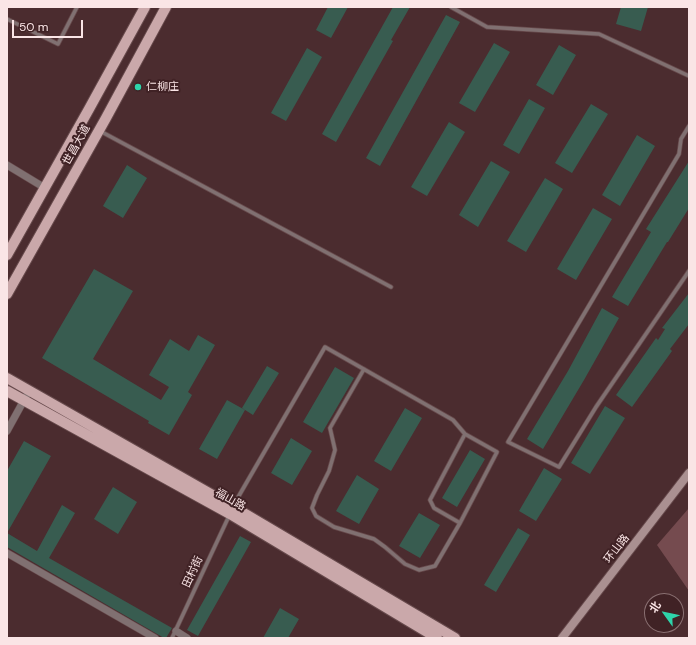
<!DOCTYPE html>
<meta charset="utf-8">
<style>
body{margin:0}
#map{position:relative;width:696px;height:645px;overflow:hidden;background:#4b2c2f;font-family:"DM Sans","Noto Sans SC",sans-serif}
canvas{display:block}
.frame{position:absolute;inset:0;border:8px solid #fae5e6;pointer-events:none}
.north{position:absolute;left:644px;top:593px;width:40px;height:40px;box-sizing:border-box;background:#402225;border:1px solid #8a7072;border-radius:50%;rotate:303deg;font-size:11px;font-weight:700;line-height:16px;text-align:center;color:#fae5e6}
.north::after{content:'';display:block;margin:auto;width:14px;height:18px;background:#2ed4aa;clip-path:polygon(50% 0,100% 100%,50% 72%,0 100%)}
.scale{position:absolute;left:12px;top:20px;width:71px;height:18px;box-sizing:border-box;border:2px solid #fae5e6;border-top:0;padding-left:5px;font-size:12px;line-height:14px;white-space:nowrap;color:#fae5e6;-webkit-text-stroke:3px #402225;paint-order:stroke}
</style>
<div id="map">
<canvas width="696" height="645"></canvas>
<div class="frame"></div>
<div class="north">北</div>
<div class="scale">50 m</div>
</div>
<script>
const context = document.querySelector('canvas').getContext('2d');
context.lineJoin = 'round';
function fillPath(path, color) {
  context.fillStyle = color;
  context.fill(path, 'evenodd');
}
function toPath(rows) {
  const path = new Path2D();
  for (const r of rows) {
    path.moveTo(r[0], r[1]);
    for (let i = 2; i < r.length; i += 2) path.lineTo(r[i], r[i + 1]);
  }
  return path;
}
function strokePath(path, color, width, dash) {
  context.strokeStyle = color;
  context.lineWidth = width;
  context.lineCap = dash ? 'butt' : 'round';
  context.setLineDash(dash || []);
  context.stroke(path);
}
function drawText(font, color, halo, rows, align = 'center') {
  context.font = font + ' "DM Sans","Noto Sans SC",sans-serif';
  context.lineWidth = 4;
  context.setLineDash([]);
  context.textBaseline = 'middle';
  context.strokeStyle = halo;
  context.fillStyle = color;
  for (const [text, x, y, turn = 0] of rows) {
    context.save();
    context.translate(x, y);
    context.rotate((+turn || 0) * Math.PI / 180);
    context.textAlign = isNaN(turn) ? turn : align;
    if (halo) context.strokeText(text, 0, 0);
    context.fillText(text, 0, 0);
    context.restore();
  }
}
fillPath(toPath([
 [689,508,689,591,657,545]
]), '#754b4f');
fillPath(toPath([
 [328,7,348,7,331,38,316,30],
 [393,7,410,7,391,40,393,41,336,142,322,134],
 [621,7,648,7,641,31,616,24],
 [446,15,460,22,380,166,366,158],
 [494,43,510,52,475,112,459,103],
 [559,45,576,55,553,95,536,85],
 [307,48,322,57,286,121,271,113],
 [529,99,545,108,519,154,503,145],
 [591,104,608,114,572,173,555,163],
 [449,122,465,132,427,196,411,187],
 [637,135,655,146,620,206,602,195],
 [491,161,510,172,478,227,459,215],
 [689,161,689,208,668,242,667,242,628,306,612,297,651,232,646,229],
 [127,165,147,178,123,218,103,206],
 [545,178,563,189,526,252,507,241],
 [593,208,612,219,576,280,557,269],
 [94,269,133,291,93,359,161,400,169,387,149,375,170,339,189,351,198,335,215,345,188,392,192,395,169,435,148,423,149,421,42,358],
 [689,293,689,324,670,349,672,351,632,407,616,395,656,338,658,340,665,329,662,328],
 [602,308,619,318,584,380,543,449,527,439,568,371],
 [267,366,279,373,253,415,242,408],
 [335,367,354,378,322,433,303,422],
 [227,400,245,410,217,459,199,449],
 [605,406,625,418,590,474,571,463],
 [405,408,422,418,391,471,374,461],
 [291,438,312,451,292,485,271,473],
 [24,441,51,456,7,533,37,551,62,505,75,513,49,558,172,628,166,638,164,638,7,547,7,471],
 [470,450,485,459,457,507,442,498],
 [544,468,562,479,536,521,519,511],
 [357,475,379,489,359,524,336,511],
 [113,487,137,502,118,534,94,519],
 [419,513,440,525,420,558,399,546],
 [518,528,530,535,496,592,484,585],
 [240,536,251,542,198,636,187,630],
 [280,608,299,619,288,638,263,638]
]), '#385c50');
const lane = toPath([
 [451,7,487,27,599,34,689,76],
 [7,19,58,44,77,7],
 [689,126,681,139,679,154,508,442,559,467,596,407,689,271],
 [100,131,391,287],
 [364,369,330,428,335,450,329,471,317,495,312,508,316,516,334,527,374,539,385,547,405,564,419,570,435,566,460,523,497,452,465,434],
 [233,506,325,347,453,420,465,434,430,500,434,508,460,523],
 [172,638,229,516]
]);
const street = toPath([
 [7,165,45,188],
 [7,431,29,391],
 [7,553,155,638],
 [176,631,187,638]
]);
const secondary = toPath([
 [562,638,689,473]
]);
const primary = toPath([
 [7,255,89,109,145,7],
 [7,294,106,118,166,7],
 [7,378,232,506,455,638],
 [7,391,230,514,437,638]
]);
strokePath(lane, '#674a4c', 5);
strokePath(street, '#674a4c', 8);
strokePath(secondary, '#674a4c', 10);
strokePath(primary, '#674a4c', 12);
strokePath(lane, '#807071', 3.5);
strokePath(street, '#807071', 7);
strokePath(secondary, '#aa9091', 8);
strokePath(primary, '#caa8aa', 10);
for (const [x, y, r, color] of [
 [138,87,4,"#2ed4aa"]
]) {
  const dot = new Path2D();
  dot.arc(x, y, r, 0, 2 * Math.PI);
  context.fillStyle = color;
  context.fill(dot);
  strokePath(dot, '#402225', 1.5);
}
drawText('11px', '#fae5e6', '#402225', [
 ["仁柳庄",146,87]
], 'left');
drawText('11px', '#fae5e6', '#402225', [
 ["世昌大道",77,145,-61],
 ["福山路",230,500,29],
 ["环山路",617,549,-52],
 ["田村街",193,572,-65]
]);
</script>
